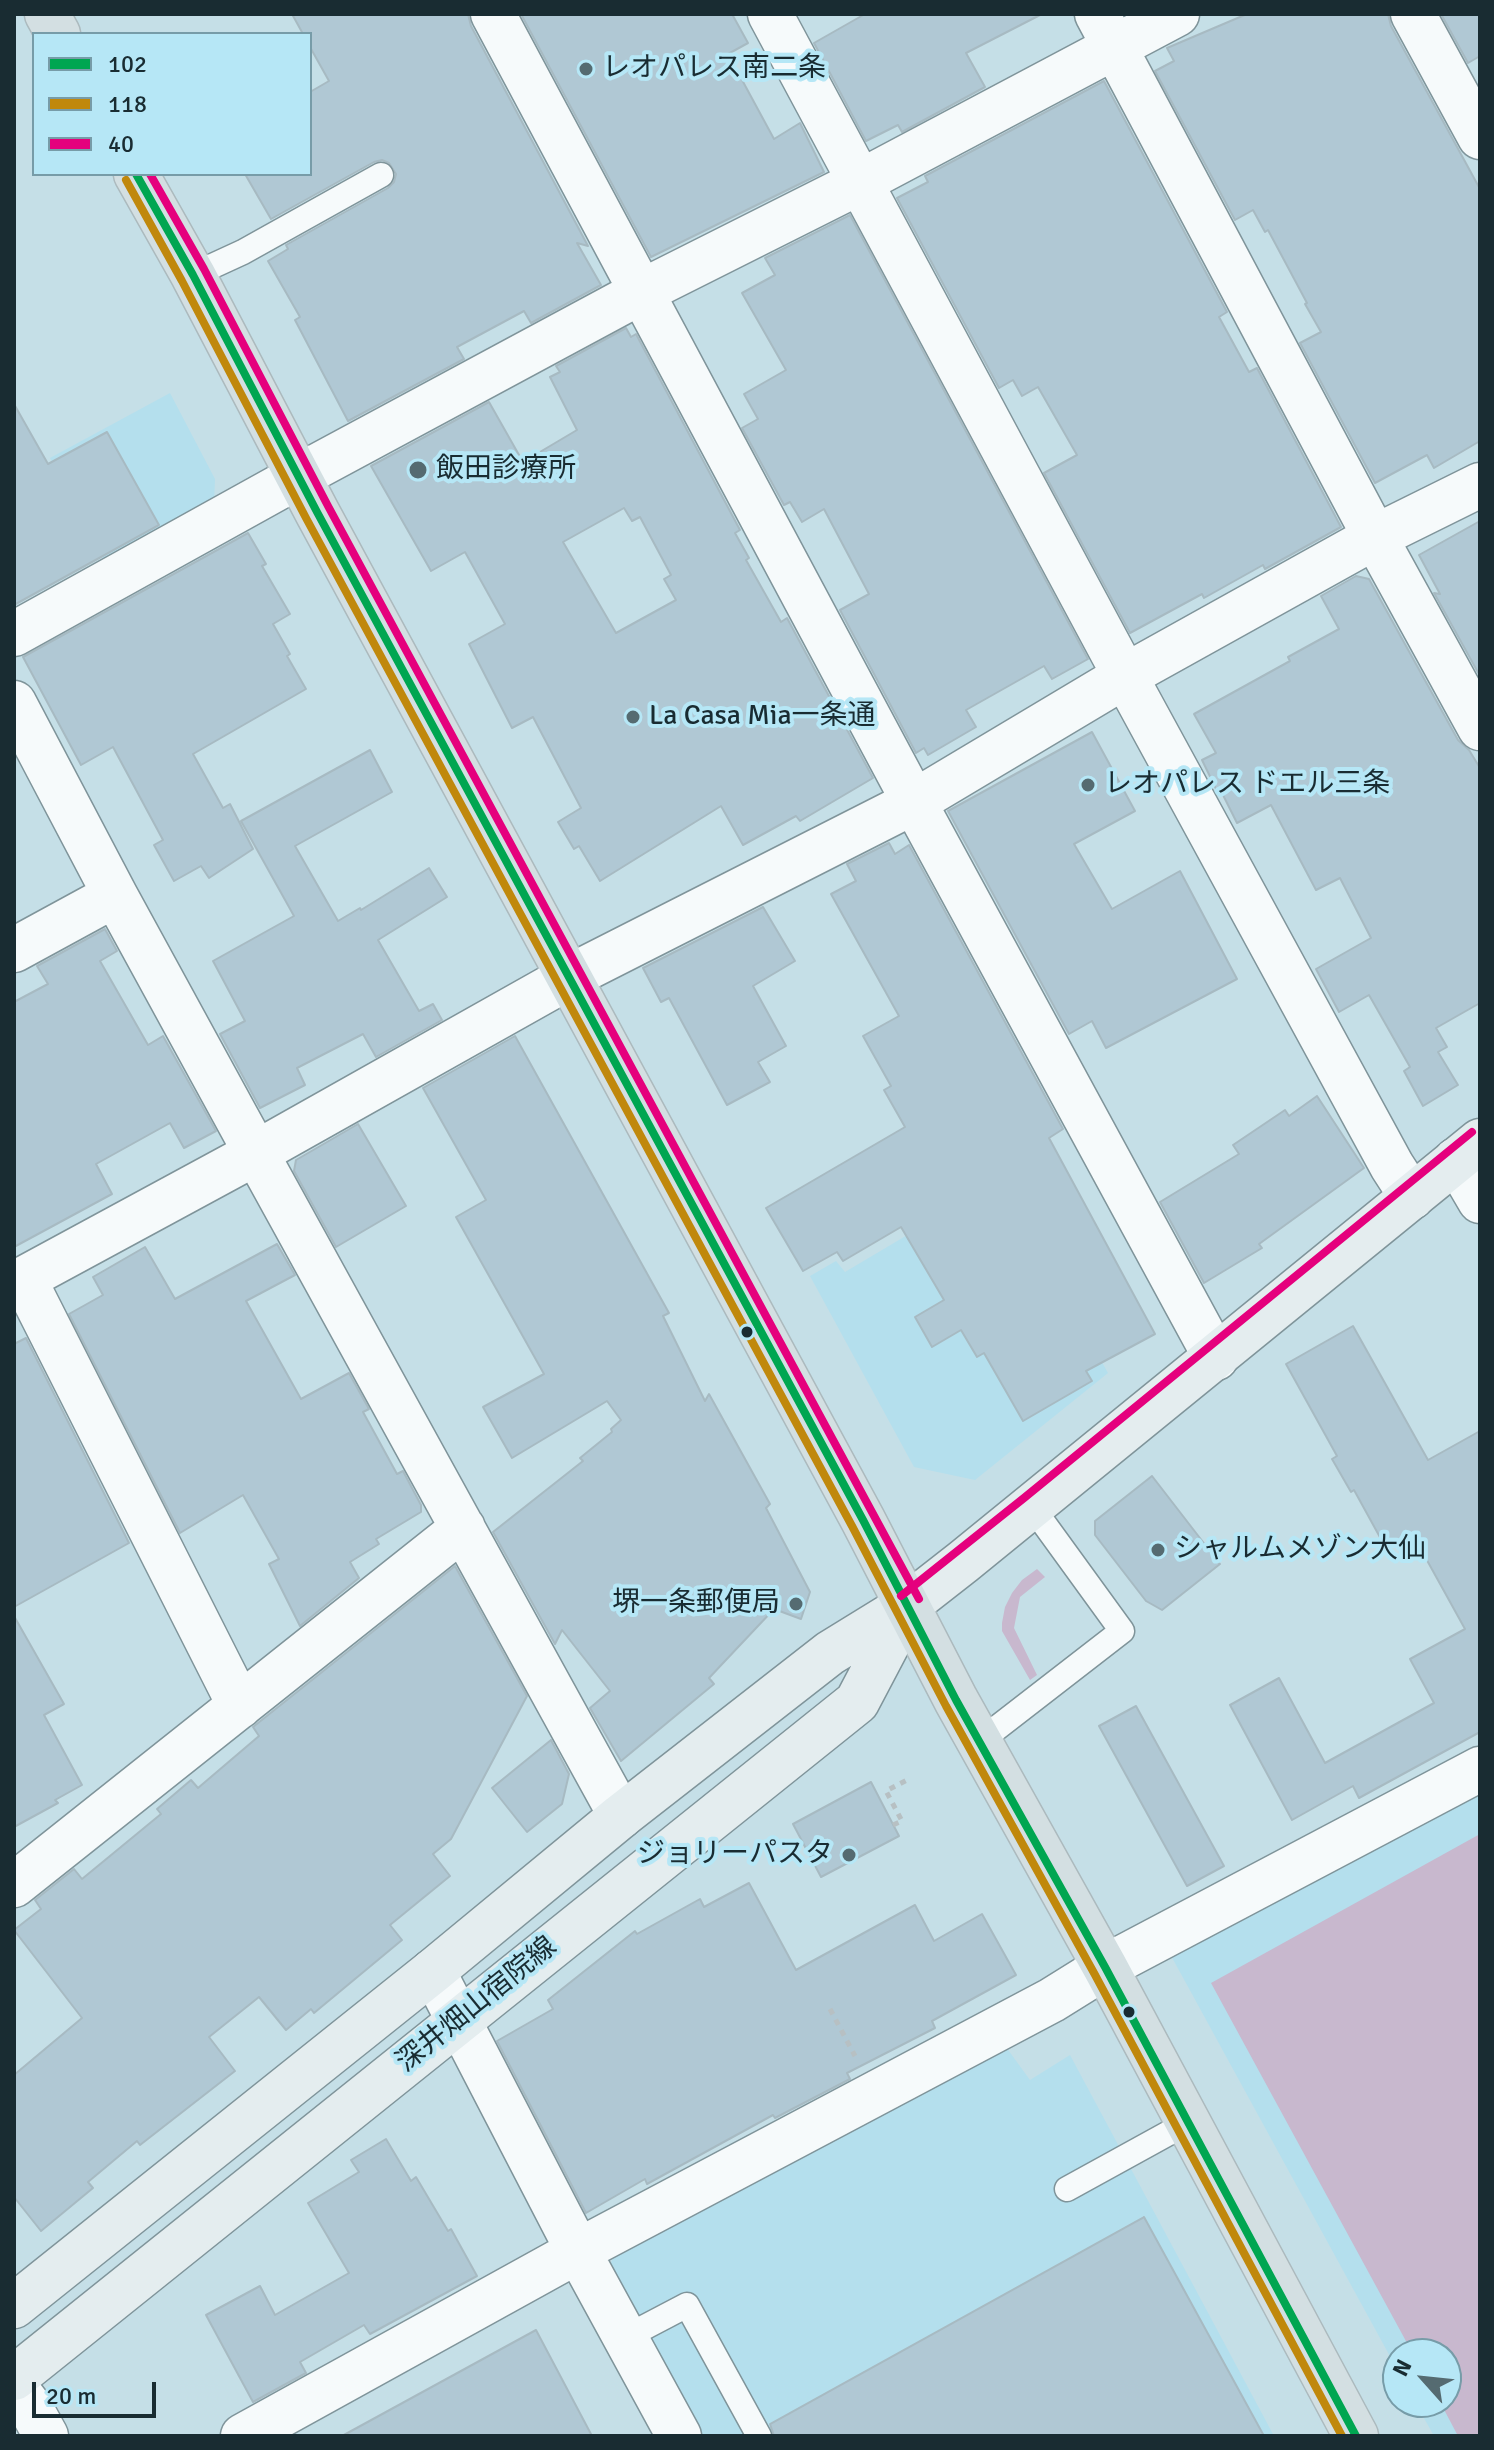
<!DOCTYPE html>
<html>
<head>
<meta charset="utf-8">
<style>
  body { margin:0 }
  #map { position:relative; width:1494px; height:2450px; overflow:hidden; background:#c5dfe7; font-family:Signika,sans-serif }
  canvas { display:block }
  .frame { position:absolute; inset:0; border:16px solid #192c32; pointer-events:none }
  .legend { position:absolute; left:32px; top:32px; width:280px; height:144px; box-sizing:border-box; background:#b6e7f6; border:2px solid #779ca8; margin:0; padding:10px 14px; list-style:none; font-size:24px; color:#192c32 }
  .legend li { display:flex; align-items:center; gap:16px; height:40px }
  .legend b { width:40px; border:2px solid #779ca8 }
  .north { position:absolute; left:1382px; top:2338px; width:80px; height:80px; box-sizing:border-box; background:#b6e7f6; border:2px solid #779ca8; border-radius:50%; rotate:297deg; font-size:22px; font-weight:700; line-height:32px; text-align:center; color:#192c32 }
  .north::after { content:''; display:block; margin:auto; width:28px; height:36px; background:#556b71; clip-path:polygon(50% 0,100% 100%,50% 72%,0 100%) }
  .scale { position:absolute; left:32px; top:2382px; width:124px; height:36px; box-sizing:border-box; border:4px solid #192c32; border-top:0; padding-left:10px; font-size:24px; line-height:28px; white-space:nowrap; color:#192c32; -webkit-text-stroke:6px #b6e7f6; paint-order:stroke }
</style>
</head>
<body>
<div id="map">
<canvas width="1494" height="2450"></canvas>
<div class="frame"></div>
<ul class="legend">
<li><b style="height:10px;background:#00a651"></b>102</li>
<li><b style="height:10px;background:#c0880c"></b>118</li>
<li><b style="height:10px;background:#e5007d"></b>40</li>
</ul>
<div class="north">N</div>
<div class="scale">20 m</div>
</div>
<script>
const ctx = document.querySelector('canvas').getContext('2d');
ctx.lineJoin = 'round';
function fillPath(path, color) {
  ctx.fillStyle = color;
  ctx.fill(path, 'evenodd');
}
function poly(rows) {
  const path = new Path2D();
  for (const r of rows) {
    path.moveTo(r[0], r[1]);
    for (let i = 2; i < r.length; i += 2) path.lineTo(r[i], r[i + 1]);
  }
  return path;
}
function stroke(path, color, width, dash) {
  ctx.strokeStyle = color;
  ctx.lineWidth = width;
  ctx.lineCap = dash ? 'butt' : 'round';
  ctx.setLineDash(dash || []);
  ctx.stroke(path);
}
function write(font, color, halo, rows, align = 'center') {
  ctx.font = font + ' Signika,"Noto Sans JP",sans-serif';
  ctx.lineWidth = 8;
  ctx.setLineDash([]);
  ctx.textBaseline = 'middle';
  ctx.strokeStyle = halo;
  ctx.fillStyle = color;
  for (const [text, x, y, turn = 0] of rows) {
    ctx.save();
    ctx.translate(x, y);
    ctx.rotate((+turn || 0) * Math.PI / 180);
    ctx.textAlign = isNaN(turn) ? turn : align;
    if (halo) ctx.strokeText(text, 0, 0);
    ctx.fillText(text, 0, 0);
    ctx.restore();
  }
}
const built = poly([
  [170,393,215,479,214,503,104,561,50,458],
  [1000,1180,1108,1373,975,1480,914,1467,810,1276,836,1261,845,1272],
  [1480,1787,1480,2436,1434,2436,1415,2402,1446,2402,1446,2354,1398,2354,1398,2371,1169,1952],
  [1006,2047,1030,2080,1070,2055,1274,2436,698,2436,607,2272,615,2253]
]);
const green = poly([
  [1037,1569,1045,1577,1020,1597,1014,1628,1037,1675,1030,1680,1002,1631,1002,1623,1005,1607,1012,1593,1022,1580],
  [1480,1834,1480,2436,1458,2436,1440,2402,1446,2402,1446,2354,1413,2354,1211,1983]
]);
const building = poly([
  [292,14,468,14,471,26,588,246,577,243,601,285,531,323,524,311,457,347,464,359,348,421,295,320,300,317,268,261,288,249,286,245,388,188,394,182,396,174,389,163,382,160,374,162,271,219,245,174,310,174,310,92,329,81,310,47,310,34,303,34,292,14],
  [521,14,732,14,748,43,728,54,774,139,800,123,824,172,651,257,521,14],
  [865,14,1042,14,966,53,985,87,902,132,898,125,866,141,814,43,865,14],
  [1247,14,1388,14,1391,26,1480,189,1480,441,1434,468,1427,455,1375,483,1300,343,1321,332,1305,304,1307,303,1268,230,1265,232,1253,210,1235,220,1155,71,1174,61,1167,48,1247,14],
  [1441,14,1480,14,1480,56,1468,63,1441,14],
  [1104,81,1227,312,1219,317,1249,372,1257,368,1341,527,1265,569,1263,565,1204,598,1202,594,1130,633,1044,473,1077,455,1038,387,1022,396,1013,380,999,388,897,198,928,182,925,176,1104,81],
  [850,215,1088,659,1052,679,1044,666,966,710,976,727,928,755,924,748,916,753,840,610,869,594,824,509,802,522,790,502,784,505,742,428,758,419,744,394,786,370,742,293,775,275,765,258,850,215],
  [626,328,631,337,636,334,740,530,735,533,749,558,746,560,781,622,787,618,873,778,800,821,796,816,743,845,721,806,600,881,579,846,574,849,558,822,581,808,533,717,512,728,469,644,505,624,465,552,431,571,371,466,489,402,523,462,577,430,550,377,560,372,556,366,626,328],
  [624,508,632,521,640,517,671,575,664,579,676,600,616,633,563,542,624,508],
  [14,404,48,464,107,432,159,525,14,605,14,404],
  [1480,521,1480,676,1434,593,1440,594,1419,555,1480,521],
  [248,533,266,564,262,566,290,614,273,624,290,654,287,656,306,689,193,754,223,808,230,804,253,849,209,878,201,866,174,881,154,845,163,840,113,747,81,765,23,657,248,533],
  [1356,576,1369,579,1458,740,1469,750,1480,768,1480,1003,1436,1028,1447,1047,1438,1052,1458,1085,1423,1106,1404,1071,1410,1067,1369,995,1339,1012,1316,969,1371,938,1340,878,1316,890,1271,805,1237,823,1222,793,1219,795,1202,760,1216,753,1194,714,1290,661,1288,657,1339,629,1321,596,1356,576],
  [1092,732,1135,811,1074,844,1112,909,1180,871,1237,979,1106,1048,1092,1021,1069,1034,948,811,1092,732],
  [370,750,392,792,295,846,338,921,360,908,361,910,429,868,447,897,378,940,419,1011,433,1004,442,1020,376,1057,363,1034,297,1068,305,1085,260,1108,220,1034,245,1021,213,961,294,916,241,821,370,750],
  [889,843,895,854,909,845,1063,1129,1049,1138,1155,1334,1086,1371,1092,1381,1023,1421,984,1353,977,1357,961,1330,932,1347,915,1317,944,1300,901,1227,843,1261,837,1252,803,1271,766,1208,905,1127,884,1090,891,1086,863,1036,899,1016,831,894,856,881,847,864,889,843],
  [763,907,795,961,753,986,786,1046,758,1062,770,1082,727,1105,669,998,661,1002,643,968,763,907],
  [105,929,117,951,100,961,148,1045,163,1036,216,1131,184,1148,170,1123,96,1164,112,1194,14,1247,14,1002,48,984,37,966,105,929],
  [515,1036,669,1313,663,1316,705,1401,709,1394,770,1504,766,1508,810,1592,801,1619,774,1609,709,1678,714,1684,621,1761,590,1708,610,1691,562,1630,555,1644,493,1532,583,1461,580,1458,612,1432,611,1429,621,1420,607,1401,512,1458,483,1407,544,1374,456,1217,486,1200,423,1088,515,1036],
  [1317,1096,1364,1168,1259,1244,1262,1248,1204,1283,1160,1202,1239,1154,1233,1145,1285,1110,1289,1116,1317,1096],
  [358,1124,406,1206,336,1247,294,1171,296,1160,358,1124],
  [277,1244,295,1275,246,1301,301,1399,349,1373,369,1409,363,1412,397,1474,403,1471,421,1505,421,1512,376,1539,379,1544,350,1562,359,1578,300,1626,269,1564,279,1559,243,1495,180,1533,69,1314,103,1295,93,1277,145,1247,175,1299,277,1244],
  [1353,1326,1428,1460,1480,1431,1480,1732,1359,1798,1353,1786,1292,1820,1230,1705,1279,1678,1325,1763,1434,1703,1410,1659,1465,1629,1413,1535,1387,1550,1354,1490,1351,1492,1332,1459,1337,1456,1286,1364,1353,1326],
  [26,1338,129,1543,14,1607,14,1344,26,1338],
  [1152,1476,1220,1564,1162,1610,1146,1601,1095,1535,1095,1521,1152,1476],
  [455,1566,527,1696,451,1839,433,1854,450,1876,390,1925,402,1940,314,2013,311,2009,286,2030,259,1997,209,2037,235,2071,140,2145,137,2141,88,2182,93,2188,41,2231,14,2197,14,2075,82,2018,14,1930,41,1909,35,1900,74,1869,82,1879,161,1814,157,1809,191,1780,198,1788,259,1736,253,1727,455,1566],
  [14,1616,64,1704,44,1715,82,1785,55,1800,58,1803,14,1827,14,1616],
  [1136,1706,1224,1866,1187,1886,1099,1726,1136,1706],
  [551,1740,569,1774,562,1804,527,1832,492,1788,551,1740],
  [871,1782,899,1836,821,1877,793,1824,871,1782],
  [749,1883,796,1970,915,1905,934,1941,982,1914,1016,1975,932,2021,935,2028,847,2073,850,2079,775,2118,773,2115,647,2184,645,2179,586,2213,497,2041,553,2009,548,2000,635,1931,637,1934,700,1899,704,1907,749,1883],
  [386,2139,411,2181,416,2177,448,2231,451,2229,477,2276,370,2334,364,2325,300,2362,306,2373,253,2402,206,2315,260,2286,275,2315,349,2273,308,2203,359,2172,351,2160,386,2139],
  [1144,2217,1264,2436,774,2436,770,2424,1144,2217],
  [536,2330,592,2436,342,2436,536,2330]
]);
const path = poly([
  [893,1825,902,1821,886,1791,907,1780],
  [830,2009,855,2056]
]);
const lane = poly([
  [193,275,243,252,381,175],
  [980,1741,1122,1631,1032,1507],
  [1067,2189,1187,2123],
  [626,2337,687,2305,759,2436]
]);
const street = poly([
  [493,14,914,802,1216,1358],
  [770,14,1125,676,1392,1166,1412,1197],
  [1097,14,1375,537,1480,728],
  [1413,14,1480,137],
  [14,634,299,476,641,292,860,182,1177,14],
  [14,703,115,895,256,1153,621,1816],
  [14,950,115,895],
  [1456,1160,1480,1201],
  [24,1279,240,1706],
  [14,1284,256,1153,569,977,914,802,1125,676,1375,537,1480,485],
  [14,1885,463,1528],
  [433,1971,578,2251,679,2436],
  [14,2386,30,2407,46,2436],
  [243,2436,578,2251,1052,2000,1105,1967,1480,1769]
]);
const secondary = poly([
  [14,2306,433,1971,621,1816,830,1653,908,1605,963,1562,1480,1141],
  [14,2378,857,1702,907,1607]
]);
const primary = poly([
  [47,14,58,34],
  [136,174,193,275,317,512,863,1520,956,1700,1105,1967,1356,2436]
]);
const bus1 = poly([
  [136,174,193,275,317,512,863,1520,956,1700,1105,1967,1356,2436]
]);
const bus2 = poly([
  [126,180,182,281,306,518,852,1526,946,1706,1094,1973,1342,2436]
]);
const bus3 = poly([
  [150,174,204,269,328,506,919,1599],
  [901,1596,1024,1498,1472,1132]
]);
const markers = [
  [586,69,8,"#556b71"],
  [418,470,10,"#556b71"],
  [633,717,8,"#556b71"],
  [1088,785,8,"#556b71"],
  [747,1332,7,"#192c32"],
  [1158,1550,8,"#556b71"],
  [796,1604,8,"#556b71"],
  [849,1855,8,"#556b71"],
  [1129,2012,7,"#192c32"]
];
const poiNames = [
  ["レオパレス南二条",602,69],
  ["飯田診療所",436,470],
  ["La Casa Mia一条通",649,717],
  ["レオパレス ドエル三条",1104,785],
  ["シャルムメゾン大仙",1174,1550],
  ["堺一条郵便局",780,1604,"right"],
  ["ジョリーパスタ",833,1855,"right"]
];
const streetNames = [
  ["深井畑山宿院線",477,2005,-39]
];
fillPath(built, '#b4dfed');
fillPath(green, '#c8b8ce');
fillPath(building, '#b0c8d4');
stroke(building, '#a7bac2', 2);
stroke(lane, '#7f949a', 27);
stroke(street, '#7f949a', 47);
stroke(secondary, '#7f949a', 47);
stroke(primary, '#acbabe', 47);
stroke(path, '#b7c0c3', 5, [6, 6]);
stroke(lane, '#f6fafb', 24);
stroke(street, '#f6fafb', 44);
stroke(secondary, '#e4edef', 44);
stroke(primary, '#d3dfe2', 44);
stroke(bus1, '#00a651', 8);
stroke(bus2, '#c0880c', 8);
stroke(bus3, '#e5007d', 8);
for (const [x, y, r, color] of markers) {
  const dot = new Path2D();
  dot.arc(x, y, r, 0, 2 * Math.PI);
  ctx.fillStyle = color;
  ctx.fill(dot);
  stroke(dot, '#b6e7f6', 3);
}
write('28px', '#192c32', '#b6e7f6', poiNames, 'left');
write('28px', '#192c32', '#b6e7f6', streetNames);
</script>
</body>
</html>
